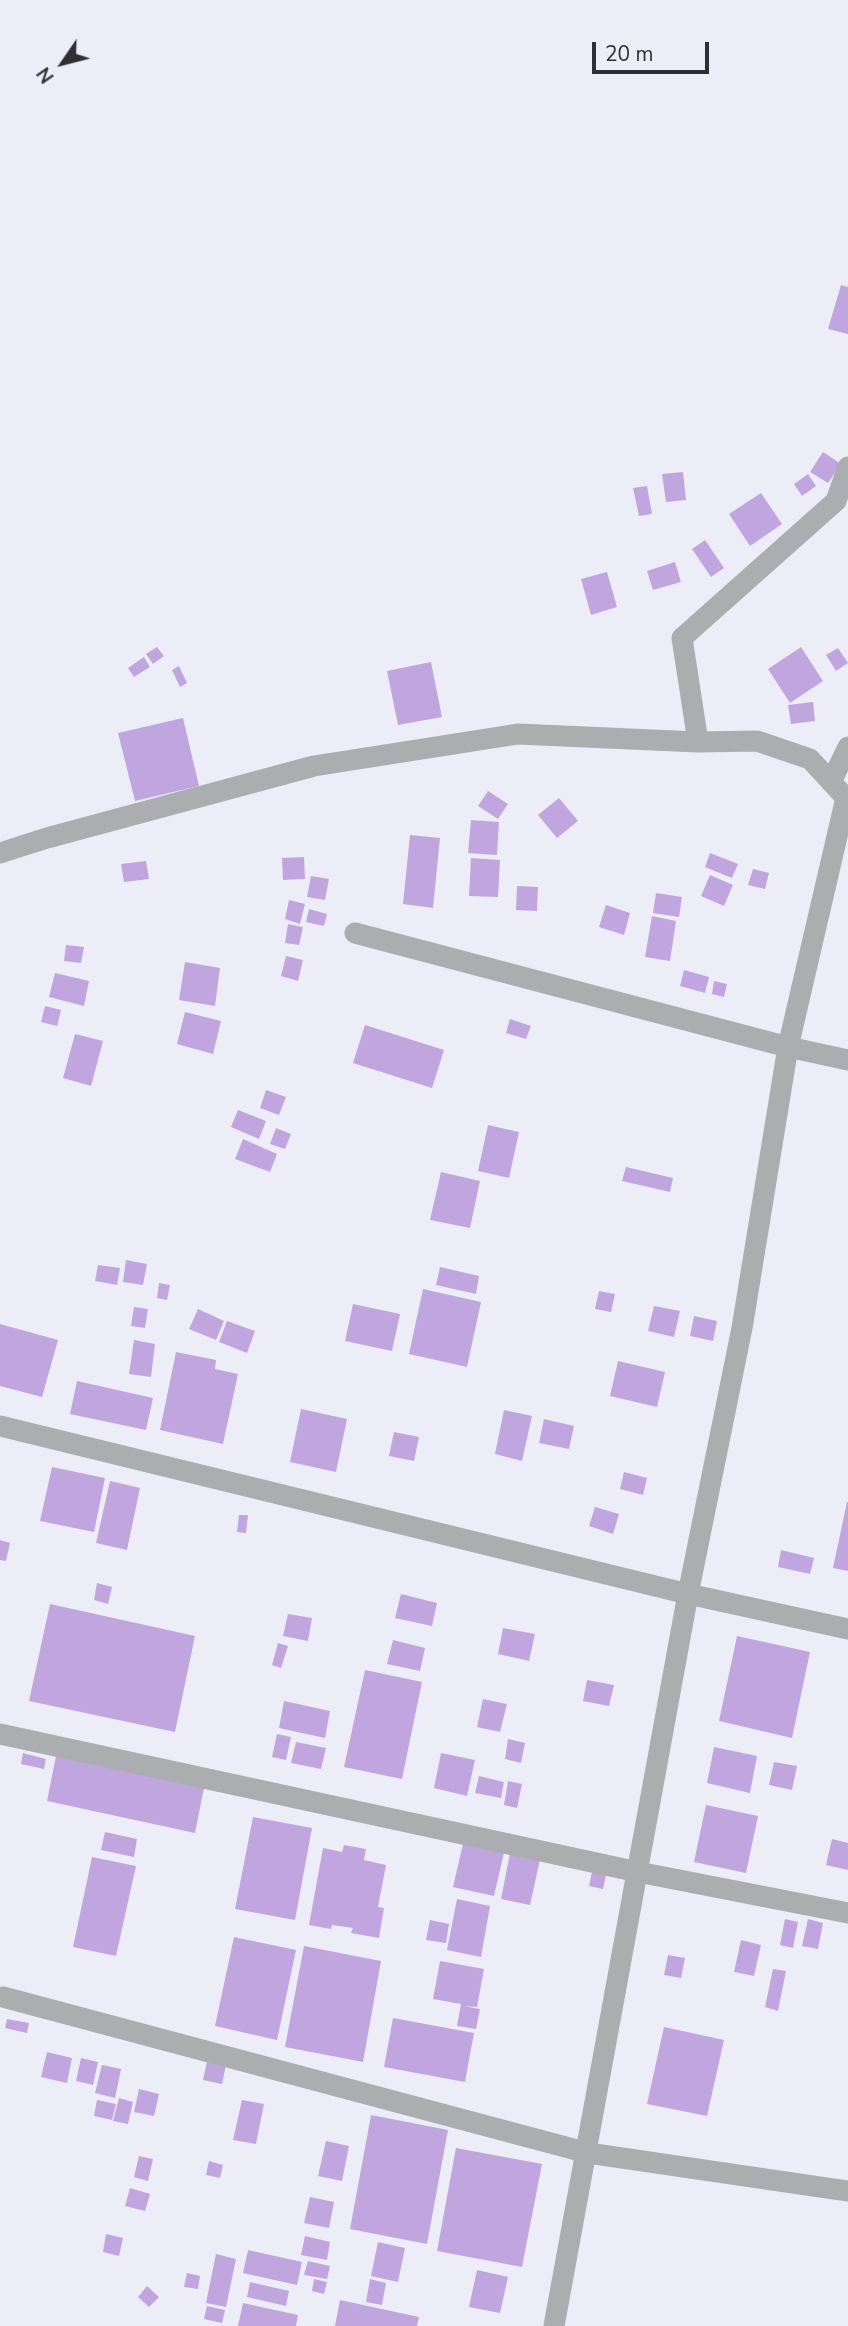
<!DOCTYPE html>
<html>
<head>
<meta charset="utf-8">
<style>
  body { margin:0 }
  #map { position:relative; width:848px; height:2326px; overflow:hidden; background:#ededf8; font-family:"Nunito Sans",sans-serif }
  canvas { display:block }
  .north { position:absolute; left:28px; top:28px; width:70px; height:70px; -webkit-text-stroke:5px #ededf8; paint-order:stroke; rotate:235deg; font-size:19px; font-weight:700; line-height:28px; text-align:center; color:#303034 }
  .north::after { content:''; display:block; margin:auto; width:24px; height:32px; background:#303034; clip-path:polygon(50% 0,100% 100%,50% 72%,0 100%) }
  .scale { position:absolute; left:592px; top:42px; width:117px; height:32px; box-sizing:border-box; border:4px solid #303034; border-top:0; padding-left:9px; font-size:21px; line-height:24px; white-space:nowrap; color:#303034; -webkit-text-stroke:5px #ededf8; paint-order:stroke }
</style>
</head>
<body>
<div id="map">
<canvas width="848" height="2326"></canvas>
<div class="north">N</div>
<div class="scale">20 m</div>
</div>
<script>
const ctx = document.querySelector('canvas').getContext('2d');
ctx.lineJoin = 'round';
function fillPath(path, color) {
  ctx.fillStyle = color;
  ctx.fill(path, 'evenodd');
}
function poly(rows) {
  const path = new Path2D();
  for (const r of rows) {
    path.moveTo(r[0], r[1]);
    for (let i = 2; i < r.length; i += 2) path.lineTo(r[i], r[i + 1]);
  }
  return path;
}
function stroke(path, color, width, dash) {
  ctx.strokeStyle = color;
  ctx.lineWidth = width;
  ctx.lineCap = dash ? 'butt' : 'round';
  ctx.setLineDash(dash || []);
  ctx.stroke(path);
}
const building = poly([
  [841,285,848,287,848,334,828,329],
  [823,452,841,464,828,483,810,472],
  [683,472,686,500,666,502,662,474],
  [808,474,816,486,802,496,794,484],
  [647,486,652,514,639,516,633,488],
  [761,493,782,524,750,546,729,514],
  [705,540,724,568,711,577,692,549],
  [675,562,681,582,653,590,647,571],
  [607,572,617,607,591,615,581,579],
  [157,647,164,656,153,664,146,654],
  [801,647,823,681,790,703,768,669],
  [838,648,848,663,836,671,826,655],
  [144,657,150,667,134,677,128,668],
  [431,662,442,717,398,725,387,671],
  [179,666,187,683,180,687,172,670],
  [813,702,815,721,791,724,788,705],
  [183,718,199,786,135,801,118,733],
  [488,791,508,804,498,819,478,806],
  [559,798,578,821,557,838,538,815],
  [471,820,499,822,497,855,468,853],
  [410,835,440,838,433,908,403,904],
  [710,853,738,864,732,878,705,867],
  [304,857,305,879,283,880,282,858],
  [471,858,500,860,498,897,469,896],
  [146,861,149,879,124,882,121,864],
  [753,869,769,873,765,889,748,885],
  [710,875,733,885,724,906,701,896],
  [311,876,329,879,325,900,307,897],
  [517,886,538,887,537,911,516,910],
  [656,893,682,897,679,917,653,913],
  [289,900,305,904,300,924,285,919],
  [606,905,630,913,624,935,599,927],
  [309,909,327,914,324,926,306,922],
  [652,916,676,921,670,961,645,957],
  [288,924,303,927,299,945,285,943],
  [66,945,84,947,81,963,64,961],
  [286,956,303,960,298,981,281,976],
  [185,962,220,968,215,1006,179,1000],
  [684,970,709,977,705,993,680,986],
  [55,973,89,981,84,1006,49,997],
  [714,981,727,984,724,997,712,994],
  [45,1006,61,1010,57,1026,41,1022],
  [185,1012,221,1021,213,1054,177,1044],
  [510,1019,531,1026,526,1039,506,1033],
  [365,1025,444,1050,432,1088,353,1063],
  [75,1034,103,1041,91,1086,63,1078],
  [266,1090,286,1097,279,1115,260,1108],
  [238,1110,266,1121,259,1139,231,1127],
  [488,1125,519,1132,509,1178,478,1171],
  [276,1128,291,1134,285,1149,270,1144],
  [243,1139,277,1154,270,1172,235,1159],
  [626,1167,673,1178,670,1192,622,1181],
  [441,1172,480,1181,470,1228,430,1220],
  [126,1260,147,1264,143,1285,123,1282],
  [98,1265,120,1268,117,1285,95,1281],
  [440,1267,479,1276,476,1294,436,1285],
  [159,1283,170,1285,167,1300,157,1298],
  [423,1289,481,1302,467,1367,409,1354],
  [599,1291,615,1294,611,1312,595,1309],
  [353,1304,400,1314,392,1351,345,1341],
  [654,1306,680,1311,674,1337,648,1331],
  [134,1307,148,1309,145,1328,131,1326],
  [198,1309,224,1321,216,1340,189,1329],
  [694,1316,717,1321,713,1341,690,1336],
  [227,1321,255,1331,247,1353,219,1342],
  [0,1324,58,1340,42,1397,0,1386],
  [134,1340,155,1344,151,1377,129,1374],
  [176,1352,216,1360,215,1369,238,1374,223,1444,160,1430],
  [618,1361,665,1372,657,1407,610,1396],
  [77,1381,153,1398,146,1430,70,1414],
  [301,1409,347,1419,336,1472,290,1462],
  [504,1410,532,1416,522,1461,495,1454],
  [544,1419,574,1426,569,1449,539,1443],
  [394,1432,419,1437,414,1461,389,1456],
  [52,1467,105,1478,94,1532,40,1521],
  [624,1472,647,1478,643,1495,620,1489],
  [110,1481,140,1488,127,1550,96,1543],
  [847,1502,848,1502,848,1571,833,1568],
  [595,1507,619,1514,613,1534,589,1526],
  [239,1515,248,1515,246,1533,237,1532],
  [0,1540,10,1543,6,1561,0,1560],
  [781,1550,814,1558,810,1574,778,1567],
  [97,1583,112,1587,108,1604,94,1600],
  [401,1594,437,1603,432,1626,395,1618],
  [50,1604,195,1636,175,1732,29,1701],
  [288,1614,312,1618,308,1641,283,1636],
  [503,1628,535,1634,529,1661,498,1654],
  [737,1636,810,1652,792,1738,719,1721],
  [393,1640,425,1648,420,1671,387,1664],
  [278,1643,288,1646,281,1668,272,1665],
  [365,1670,422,1682,402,1779,344,1767],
  [587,1680,614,1685,609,1706,583,1701],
  [483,1699,507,1704,500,1732,477,1727],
  [284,1701,330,1711,325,1738,279,1728],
  [277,1734,291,1737,286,1760,272,1757],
  [508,1739,525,1743,521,1763,505,1759],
  [296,1742,326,1748,321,1769,291,1763],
  [714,1747,757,1756,750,1793,707,1783],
  [23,1753,46,1759,44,1769,21,1764],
  [441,1753,475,1760,467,1796,434,1788],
  [56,1756,204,1788,195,1833,47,1801],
  [774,1762,797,1766,792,1790,769,1785],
  [479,1776,504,1782,501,1798,475,1793],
  [508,1781,522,1784,517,1808,504,1805],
  [706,1805,758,1816,746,1873,694,1862],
  [253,1817,312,1828,295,1920,235,1909],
  [105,1832,137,1839,134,1857,101,1850],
  [465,1835,506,1844,494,1896,453,1887],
  [832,1839,848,1843,848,1870,826,1865],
  [344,1845,366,1849,364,1860,386,1865,378,1907,384,1908,379,1938,351,1933,353,1928,332,1925,331,1929,309,1925,323,1848,342,1852],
  [511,1848,541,1855,530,1905,501,1899],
  [92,1857,136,1866,116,1956,73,1947],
  [593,1867,607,1870,603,1889,589,1886],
  [457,1899,490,1906,481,1957,447,1950],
  [785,1919,798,1922,793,1948,780,1945],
  [808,1919,823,1923,818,1949,802,1946],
  [430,1920,449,1924,446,1943,426,1940],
  [234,1937,296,1950,277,2040,215,2026],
  [741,1940,761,1945,754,1976,734,1972],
  [304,1946,381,1961,363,2062,285,2047],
  [668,1955,685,1958,681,1978,664,1975],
  [440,1961,484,1969,477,2007,463,2006,480,2009,476,2029,457,2026,461,2004,433,1999],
  [773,1969,786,1971,778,2011,765,2007],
  [393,2018,474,2033,465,2082,384,2067],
  [7,2019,29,2023,27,2033,5,2028],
  [664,2027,724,2040,707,2116,647,2104],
  [47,2052,72,2058,67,2083,41,2077],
  [81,2058,98,2062,93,2085,76,2081],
  [207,2061,226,2065,222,2084,203,2080],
  [102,2065,121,2069,115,2098,95,2093],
  [139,2089,159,2094,154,2116,134,2112],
  [119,2098,133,2102,128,2124,113,2121],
  [97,2100,116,2104,112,2120,94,2116],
  [242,2100,264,2104,256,2144,233,2140],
  [371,2115,448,2130,427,2244,350,2229],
  [326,2141,349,2146,342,2181,318,2176],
  [456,2148,542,2164,522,2267,437,2251],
  [139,2156,153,2159,148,2181,134,2177],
  [209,2161,223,2165,220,2178,206,2175],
  [130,2188,150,2194,145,2211,125,2206],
  [310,2197,334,2202,329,2228,304,2223],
  [106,2234,123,2238,119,2256,103,2252],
  [305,2236,330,2242,327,2260,301,2255],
  [378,2242,405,2248,398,2282,371,2276],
  [248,2250,302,2262,297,2285,243,2273],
  [216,2254,236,2259,226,2307,206,2303],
  [308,2261,330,2266,327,2279,304,2275],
  [477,2270,508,2277,500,2313,469,2307],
  [187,2273,200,2276,198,2289,184,2287],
  [314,2279,327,2282,324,2294,312,2291],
  [370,2279,386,2283,382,2305,366,2302],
  [250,2282,289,2291,286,2306,247,2297],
  [147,2286,159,2297,149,2307,138,2297],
  [340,2300,419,2317,417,2326,335,2326],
  [243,2303,298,2315,296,2326,238,2326],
  [207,2306,225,2310,222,2323,204,2319]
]);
const minor = poly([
  [698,742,682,638,836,501,848,467],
  [831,782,848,747],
  [0,853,47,838,314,766,518,734,698,742,757,741,810,759,846,798],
  [355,933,788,1047,848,1060],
  [0,1426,688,1594,848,1629],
  [0,1734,638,1872,848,1913],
  [3,1997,588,2153,848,2191]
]);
const tertiary = poly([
  [554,2326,688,1594,742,1328,788,1047,846,798]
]);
fillPath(building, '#c1a5df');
stroke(minor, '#abadb1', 21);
stroke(tertiary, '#abadb1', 21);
</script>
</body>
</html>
